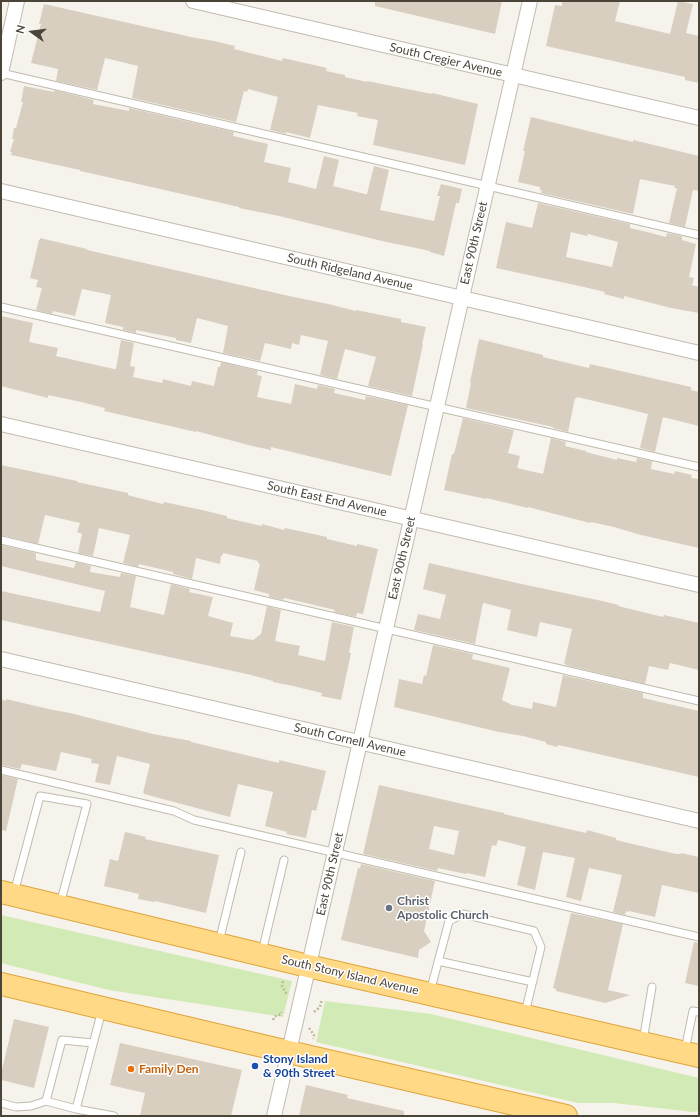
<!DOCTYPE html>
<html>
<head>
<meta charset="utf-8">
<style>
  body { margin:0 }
  #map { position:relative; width:700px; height:1117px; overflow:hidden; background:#f6f3ec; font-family:Lato,sans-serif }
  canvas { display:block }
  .frame { position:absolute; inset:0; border:2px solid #4b4439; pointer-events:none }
  .north { position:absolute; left:12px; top:12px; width:40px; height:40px; -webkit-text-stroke:3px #fff; paint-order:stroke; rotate:284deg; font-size:11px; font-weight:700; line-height:16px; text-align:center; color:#4b4439 }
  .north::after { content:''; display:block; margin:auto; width:14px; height:18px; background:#4b4439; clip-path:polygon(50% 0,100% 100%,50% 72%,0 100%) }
</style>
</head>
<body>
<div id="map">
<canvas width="700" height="1117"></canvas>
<div class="frame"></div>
<div class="north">N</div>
</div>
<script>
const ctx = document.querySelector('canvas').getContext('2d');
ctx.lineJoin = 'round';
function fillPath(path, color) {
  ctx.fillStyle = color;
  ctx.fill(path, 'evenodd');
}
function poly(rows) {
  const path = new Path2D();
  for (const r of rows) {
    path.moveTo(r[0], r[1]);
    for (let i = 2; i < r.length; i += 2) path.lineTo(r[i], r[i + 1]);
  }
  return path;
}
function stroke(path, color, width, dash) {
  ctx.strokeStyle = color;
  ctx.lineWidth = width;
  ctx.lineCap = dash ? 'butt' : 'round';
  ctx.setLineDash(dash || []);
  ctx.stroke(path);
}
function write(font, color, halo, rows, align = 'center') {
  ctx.font = font + ' Lato,sans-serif';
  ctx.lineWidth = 3;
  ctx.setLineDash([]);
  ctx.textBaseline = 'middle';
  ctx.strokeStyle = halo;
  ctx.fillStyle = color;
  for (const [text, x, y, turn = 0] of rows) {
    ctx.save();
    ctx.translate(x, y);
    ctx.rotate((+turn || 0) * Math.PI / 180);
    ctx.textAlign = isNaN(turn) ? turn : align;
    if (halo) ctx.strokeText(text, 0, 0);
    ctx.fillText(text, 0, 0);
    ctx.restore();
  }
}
const green = poly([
  [1,915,292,981,283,1017,109,990,1,963],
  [325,1001,431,1014,699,1078,699,1111,693,1112,614,1103,578,1103,316,1042]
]);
const building = poly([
  [375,1,502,1,495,34,375,6],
  [562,1,620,1,615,21,670,34,678,1,693,4,686,33,699,36,699,83,685,80,685,77,546,46,555,5,562,6],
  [44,4,191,37,214,41,235,46,234,49,282,61,283,58,327,68,326,71,345,75,345,77,367,82,367,81,432,94,432,93,478,104,465,165,373,145,378,120,357,116,358,113,318,105,310,138,286,132,286,134,270,130,278,97,248,89,247,92,244,91,236,122,132,98,138,66,105,58,97,90,56,81,58,69,31,63,41,24,39,24],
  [24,86,54,92,54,90,94,100,93,104,129,111,129,108,234,132,233,136,268,144,264,162,291,168,288,182,316,189,324,156,339,160,333,186,365,194,367,194,374,166,389,170,380,210,434,221,440,196,437,196,441,184,462,189,459,203,456,203,444,256,430,252,430,251,382,241,279,216,239,208,239,207,125,181,80,171,80,170,11,155,12,152,10,152,14,139,12,139,14,128,16,128,23,102,21,102],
  [531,117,633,142,633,140,699,156,699,191,693,190,685,227,669,223,677,188,674,188,675,186,640,179,633,214,541,193,542,190,540,190,540,187,518,182,525,151,523,151],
  [538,203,630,224,630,228,647,232,666,237,667,233,682,236,682,240,696,244,689,277,694,278,692,285,699,287,699,313,671,308,624,296,624,299,604,294,605,292,584,287,496,268,506,222,532,228],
  [571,232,587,236,588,234,618,242,612,267,566,257],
  [40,238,87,249,87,250,289,296,328,304,356,311,356,310,401,319,401,322,426,327,422,344,423,344,412,396,368,386,376,357,345,349,337,379,320,375,328,341,301,335,299,345,292,343,291,349,265,343,260,361,223,353,228,326,197,318,191,343,176,340,176,338,136,330,136,333,123,330,123,327,105,323,111,295,82,289,75,316,53,311,52,314,36,310,42,288,36,287,38,280,30,278,39,240,40,240],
  [1,316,33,323,29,342,58,348,56,356,114,369,116,369,121,340,134,343,130,366,135,367,133,377,162,383,163,379,191,386,192,381,214,386,218,367,220,367,221,362,258,371,257,375,262,376,257,397,291,404,295,384,317,389,318,385,335,389,334,393,365,400,366,396,408,405,391,476,271,447,271,450,252,446,196,431,196,432,104,411,105,408,81,402,48,395,48,398,1,386],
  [479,339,543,355,543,357,589,368,590,364,691,387,691,390,699,392,699,426,663,417,655,452,640,448,648,414,624,408,577,397,576,399,575,398,568,432,553,428,553,427,466,408,471,383,470,382],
  [463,418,514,430,508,453,520,456,517,468,543,474,551,438,566,442,565,446,586,451,586,452,617,460,617,458,636,462,637,458,652,461,651,469,674,474,675,471,692,475,691,478,699,479,699,548,641,535,614,527,591,522,590,523,528,507,528,508,486,498,486,499,444,490,452,454,454,454],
  [1,465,63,478,77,481,77,482,128,493,128,495,131,496,163,504,164,502,202,510,227,516,227,518,231,519,262,526,262,524,284,530,285,528,327,537,327,539,357,546,357,544,378,549,363,614,357,613,356,617,334,612,335,610,310,604,284,598,283,600,269,597,269,594,254,590,260,564,258,563,258,561,223,553,222,556,221,556,220,564,196,558,192,579,173,574,173,572,139,564,138,567,123,563,130,535,99,528,93,556,78,553,82,534,77,532,80,523,45,515,38,544,1,535],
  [1,545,36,553,36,560,74,568,76,562,91,566,90,572,120,577,121,573,136,576,130,607,164,615,171,584,190,589,189,592,213,597,208,616,233,623,230,636,253,640,261,634,267,606,281,610,275,641,300,646,298,655,325,661,332,622,354,627,349,653,351,653,341,700,321,696,322,693,293,686,273,682,273,681,251,675,1,620,1,591,100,612,105,591,1,566],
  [429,563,517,583,602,601,619,605,618,606,663,617,664,615,699,623,699,670,670,663,668,670,649,666,645,684,565,665,566,664,564,664,572,629,540,622,537,637,507,630,511,610,484,603,483,603,475,644,414,630,418,614,440,619,446,595,423,589],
  [433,645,473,654,472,659,510,668,502,700,512,705,532,709,533,702,556,707,563,675,643,693,643,698,699,711,699,777,563,746,558,745,557,747,546,744,546,742,523,736,499,732,394,707,399,679,422,684,424,675,426,676],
  [1,699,6,701,6,699,53,710,70,713,153,734,191,741,191,742,258,758,279,763,279,760,326,771,316,811,312,810,306,838,286,834,287,832,265,826,273,792,238,784,230,817,144,794,144,793,143,793,150,764,117,756,110,785,95,782,99,764,91,763,92,759,61,752,56,771,22,764,20,769,1,765],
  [1,775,18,779,6,831,1,830],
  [379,785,494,811,504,813,504,814,551,825,586,833,587,830,616,838,616,840,624,842,676,854,681,854,681,853,699,857,699,893,662,885,655,917,629,911,629,912,626,911,625,915,613,912,622,875,589,868,581,901,566,897,575,858,543,852,535,890,517,885,526,847,498,840,496,846,492,845,485,877,467,873,466,874,438,868,437,871,363,854],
  [434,826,459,831,454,855,429,849],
  [125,832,146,837,145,839,219,855,206,913,155,901,155,902,138,899,139,894,104,886,110,859,118,861],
  [361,864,435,881,424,931,431,942,419,950,418,958,341,940,358,868,360,868],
  [571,913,623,924,608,990,630,995,605,1003,556,991,556,989,553,988],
  [694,942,699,943,699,986,685,983],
  [14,1019,49,1027,34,1088,1,1080,1,1074],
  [120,1043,242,1070,231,1116,140,1116,145,1093,110,1085],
  [306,1085,348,1095,347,1098,404,1111,404,1116,299,1116]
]);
const path = poly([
  [283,981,282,986,286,993,285,995],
  [314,1012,320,1007,322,999],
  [273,1020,274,1017,281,1014,281,1012],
  [309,1028,314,1035,313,1039]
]);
const service = poly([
  [1,73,699,235],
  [1,307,699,467],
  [1,540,699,701],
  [1,770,174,811,194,820,699,937],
  [14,893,40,796,87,804,60,904],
  [219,942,241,852],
  [262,952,284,860],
  [438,961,533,982],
  [430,992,449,921,463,914,534,931,541,947,525,1013],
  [643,1041,652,987],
  [93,1043,62,1040,46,1101,76,1109,114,1116],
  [685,1050,693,1011,699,1012],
  [1,1103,16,1107,31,1106,46,1101],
  [76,1109,102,1010]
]);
const minor = poly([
  [193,1,699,118],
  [1,73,17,1],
  [1,191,699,353],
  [1,424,699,585],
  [1,659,699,821],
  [274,1116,335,852,360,742,530,1]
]);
const trunk = poly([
  [1,892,308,966,699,1056],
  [1,984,267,1047,566,1116]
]);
const markers = [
  [389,908,4,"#6b7280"],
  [255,1066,4,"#1a4fb4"],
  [131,1069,4,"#e8710a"]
];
const streetNames = [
  ["South Cregier Avenue",446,60,13],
  ["East 90th Street",474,243,-77],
  ["South Ridgeland Avenue",350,272,13],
  ["South East End Avenue",327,499,13],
  ["East 90th Street",402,558,-77],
  ["South Cornell Avenue",350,740,13],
  ["East 90th Street",330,874,-77],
  ["South Stony Island Avenue",350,975,13]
];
const worshipNames = [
  ["Christ",397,901],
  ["Apostolic Church",397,915]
];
const transitNames = [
  ["Stony Island",263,1059],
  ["& 90th Street",263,1073]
];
const foodNames = [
  ["Family Den",139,1069]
];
fillPath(green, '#d2eab5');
fillPath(building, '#d8cfc1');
stroke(service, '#c2bbae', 9);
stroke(minor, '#c2bbae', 16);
stroke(trunk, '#e0a43c', 24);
stroke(path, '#c4b79f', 2.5, [2, 2]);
stroke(service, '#fff', 7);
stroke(minor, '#fff', 14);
stroke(trunk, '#ffd985', 22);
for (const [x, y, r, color] of markers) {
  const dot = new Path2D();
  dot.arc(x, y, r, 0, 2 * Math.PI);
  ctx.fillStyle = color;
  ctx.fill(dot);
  stroke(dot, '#fff', 1.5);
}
write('12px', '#4b4439', '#fff', streetNames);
write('bold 12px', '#5b616d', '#fff', worshipNames, 'left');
write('bold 12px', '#164399', '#fff', transitNames, 'left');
write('bold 12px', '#c56008', '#fff', foodNames, 'left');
</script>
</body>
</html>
